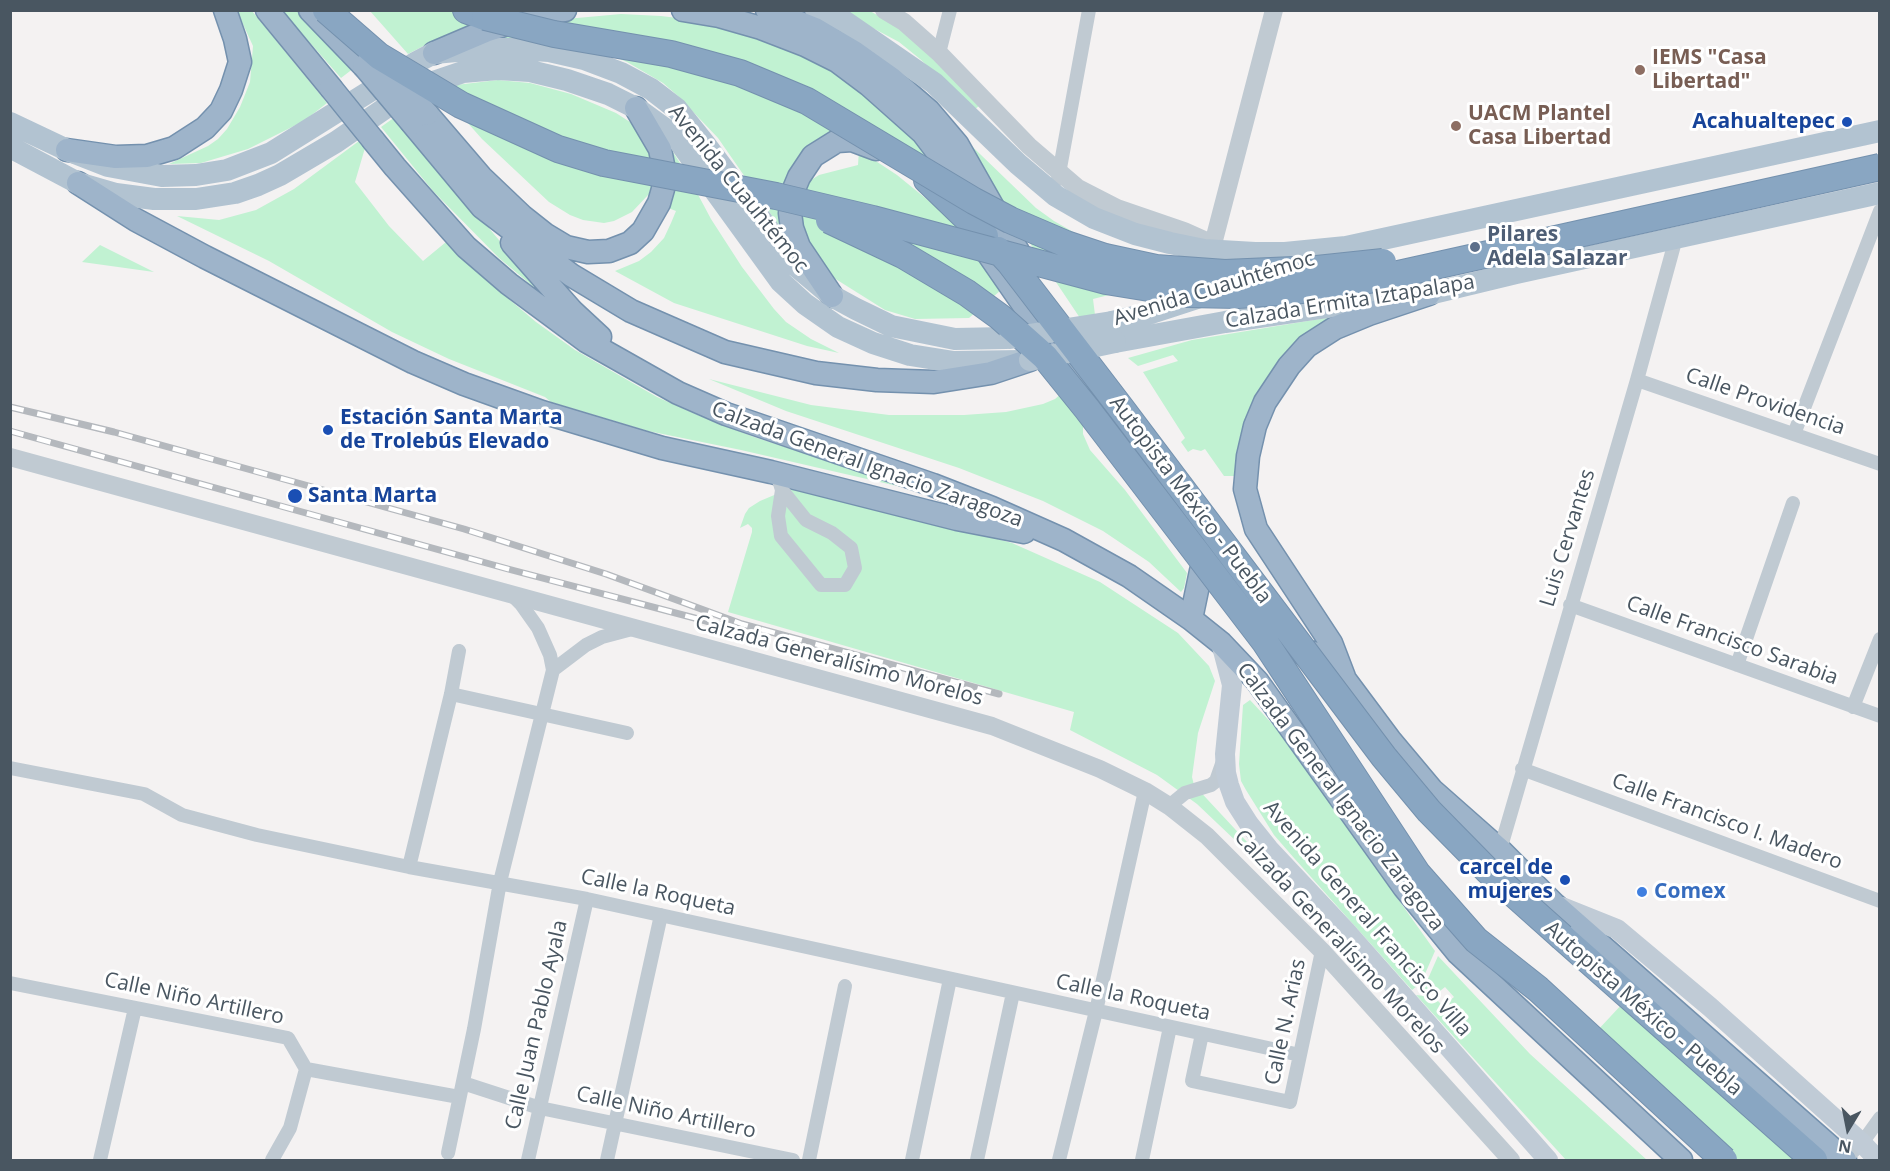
<!DOCTYPE html>
<html>
<head>
<meta charset="utf-8">
<style>
  body { margin:0 }
  #map { position:relative; width:1890px; height:1171px; overflow:hidden; background:#f4f2f2; font-family:"Open Sans",sans-serif }
  canvas { display:block }
  .frame { position:absolute; inset:0; border:12px solid #495661; pointer-events:none }
  .north { position:absolute; left:1818px; top:1099px; width:60px; height:60px; -webkit-text-stroke:4px #fff; paint-order:stroke; rotate:190deg; font-size:16px; font-weight:700; line-height:24px; text-align:center; color:#495661 }
  .north::after { content:''; display:block; margin:auto; width:21px; height:27px; background:#495661; clip-path:polygon(50% 0,100% 100%,50% 72%,0 100%) }
</style>
</head>
<body>
<div id="map">
<canvas width="1890" height="1171"></canvas>
<div class="frame"></div>
<div class="north">N</div>
</div>
<script>
const ctx = document.querySelector('canvas').getContext('2d');
ctx.lineJoin = 'round';
function fillPath(path, color) {
  ctx.fillStyle = color;
  ctx.fill(path, 'evenodd');
}
function poly(rows) {
  const path = new Path2D();
  for (const r of rows) {
    path.moveTo(r[0], r[1]);
    for (let i = 2; i < r.length; i += 2) path.lineTo(r[i], r[i + 1]);
  }
  return path;
}
function stroke(path, color, width, dash) {
  ctx.strokeStyle = color;
  ctx.lineWidth = width;
  ctx.lineCap = dash ? 'butt' : 'round';
  ctx.setLineDash(dash || []);
  ctx.stroke(path);
}
function write(font, color, halo, rows, align = 'center') {
  ctx.font = font + ' "Open Sans",sans-serif';
  ctx.lineWidth = 6;
  ctx.setLineDash([]);
  ctx.textBaseline = 'middle';
  ctx.strokeStyle = halo;
  ctx.fillStyle = color;
  for (const [text, x, y, turn = 0] of rows) {
    ctx.save();
    ctx.translate(x, y);
    ctx.rotate((+turn || 0) * Math.PI / 180);
    ctx.textAlign = isNaN(turn) ? turn : align;
    if (halo) ctx.strokeText(text, 0, 0);
    ctx.fillText(text, 0, 0);
    ctx.restore();
  }
}
const green = poly([
  [237,11,252,11,327,103,304,121,248,149,201,163,169,164,208,146,218,139,227,129,240,107,250,82,253,46],
  [282,11,300,11,354,68,341,78],
  [370,11,518,11,439,38,408,54],
  [841,11,870,11,896,26,926,52,979,106,974,110,920,59,899,42],
  [621,14,661,16,694,20,762,37,831,68,876,101,941,168,821,140,786,236,718,138,678,96,663,83,627,62,608,54,486,39,566,19],
  [498,80,530,83,571,94,616,113,630,122,639,132,652,153,654,178,649,194,632,212,614,221,604,223,583,220,570,215,549,202,482,139,451,104,442,92,456,85],
  [395,117,504,246,553,303,499,258,433,191,381,127],
  [953,128,1036,208,1054,221,1089,241,1176,278,1093,299,1095,315,1080,318],
  [359,141,365,148,355,182,389,226,423,261,446,242,485,279,536,322,575,350,657,397,700,416,754,437,932,494,741,450,648,431,551,402,545,397,449,359,392,332,269,261,177,216,219,220,256,210,294,189],
  [671,149,687,174,711,219,742,267,774,309,786,322,811,339,839,353,807,346,674,303,615,271,639,261,651,252,664,238,671,223,676,211,668,208],
  [859,150,897,175,951,219,1001,290,969,318,915,319,885,310,834,278,814,256,799,217,805,188,811,180,819,175,858,165],
  [100,245,154,272,82,262],
  [1344,315,1309,336,1237,476,1224,476,1205,449,1201,451,1193,449,1188,452,1181,442,1185,438,1143,372,1178,361,1173,355,1138,366,1128,358,1192,340],
  [709,379,811,405,889,415,964,415,1006,412,1043,404,1055,399,1062,393,1083,418,1083,434,1090,450,1125,490,1187,573,1184,588,1181,592,1149,562,1103,531,1043,501,959,468,786,411],
  [791,488,957,528,1012,543,1100,582,1178,633,1209,666,1215,681,1198,733,1192,777,1194,785,1261,857,1257,861,1197,804,1157,775,1070,730,1074,712,728,612,752,532,752,528,748,524,740,528,745,514,749,508,760,501],
  [1250,700,1276,728,1435,951,1421,983,1412,990,1294,858,1274,835,1246,790,1241,781,1239,764,1243,705],
  [1438,956,1530,1054,1647,1160,1566,1160,1416,995,1434,997,1443,1006,1454,997,1445,987,1440,991,1426,990,1424,988],
  [1638,987,1831,1160,1710,1160,1582,1047]
]);
const minor = poly([
  [939,53,950,10],
  [1058,179,1089,10],
  [1637,380,1880,464],
  [1794,434,1880,211],
  [777,474,782,490,778,516,781,536,821,585,845,585,855,568,851,548,832,533,806,520,782,490],
  [1570,605,1880,716],
  [1737,665,1793,503],
  [553,670,586,645,602,637,632,629],
  [451,694,627,733],
  [1853,707,1880,639],
  [10,768,144,794,182,815,257,835,409,867,587,899,1300,1055],
  [1522,769,1880,901],
  [1169,806,1185,793,1211,785,1216,781,1223,761],
  [1500,850,1637,380,1676,238],
  [409,867,451,694,459,651],
  [10,983,288,1038,306,1069,459,1097],
  [1202,1034,1192,1081,1290,1102,1322,951],
  [463,1083,540,1108,793,1160],
  [448,1153,474,1029,500,882,553,670,550,655,538,628,521,604,511,594],
  [100,1160,135,1008],
  [272,1160,290,1128,306,1069],
  [528,1160,587,899],
  [607,1160,661,915],
  [809,1160,845,986],
  [912,1160,950,979],
  [977,1160,1013,993],
  [1059,1160,1096,1011,1145,791],
  [1142,1160,1170,1027],
  [1844,1160,1862,1143,1880,1118]
]);
const tertiary = poly([
  [884,10,904,22,939,53,1029,146,1078,188,1117,208,1184,231,1213,244,1212,250],
  [1213,244,1274,10],
  [10,457,992,726,1100,769,1145,791,1169,806,1207,836,1322,951,1511,1160]
]);
const secondary = poly([
  [1221,643,1232,685,1225,754,1226,773,1229,785,1235,802,1249,824,1269,849,1346,931,1548,1160],
  [1562,907,1617,929,1710,1007,1862,1143,1878,1160]
]);
const primary = poly([
  [816,10,844,21,934,83,1018,164,1056,196,1094,218,1135,234,1170,243,1204,250,1255,253,1285,253,1346,247,1880,131],
  [10,123,67,150,108,166,162,176,196,175,227,170,271,153,415,63,434,53,479,49,518,49,549,51,584,59,621,73,651,89,677,109,705,144,795,265,832,296,856,309,891,326,955,339,1006,338],
  [10,147,78,183,116,194,154,199,196,199,235,193,258,185,280,175,336,142,413,89,463,72,498,69,530,71,567,80,608,94,636,108,676,137,781,282,805,304,838,327,873,343,910,355,954,362,1022,361],
  [1112,322,1151,313,1203,296],
  [1115,342,1225,322,1374,300,1429,294,1516,273,1880,193]
]);
const trunk = poly([
  [267,10,331,88],
  [310,10,364,66],
  [683,10,719,16,761,28,805,45,837,61,869,85,923,133,945,162,968,199],
  [767,10,815,29,854,52,892,79,929,111,957,144,1028,269],
  [434,53,488,30,536,15,565,10],
  [427,114,481,177,522,216,546,235,566,247,588,252,609,251,630,243,643,231,659,203,663,189,664,170,660,149,636,108],
  [412,123,482,207,571,275,631,311,725,352,816,373,877,380,934,382,991,373,1030,360],
  [373,140,395,167,466,247,509,284,586,341,678,393,726,414,933,485,992,508,1064,540,1129,576,1191,619,1221,643,1257,681,1404,887,1458,953,1681,1160],
  [67,150,116,157,147,156,174,148,205,128,221,111,231,90,240,62,235,39,225,10],
  [78,183,136,220,205,257,413,362,464,384,542,412,662,448,771,472,957,519,1024,532],
  [512,243,572,311,600,337],
  [989,255,1052,346],
  [832,296,799,247,792,228,790,213,794,189,799,177,813,156,837,141,852,140,876,149],
  [1053,337,1097,405],
  [1118,430,1181,507],
  [1191,619,1201,571],
  [1314,653,1346,681,1390,740,1432,790,1500,850,1555,905,1845,1160],
  [1344,677,1331,643,1256,529,1245,489,1248,456,1255,426,1265,402,1289,366,1307,346,1335,328,1369,314,1429,294]
]);
const motorway = poly([
  [466,10,485,17],
  [927,180,985,236],
  [1562,937,1814,1160]
]);
const rail = poly([
  [10,407,114,432,464,529,606,574,742,624,999,694],
  [10,431,508,569,725,626]
]);
const primaryBridge = poly([
  [1010,338,1112,322],
  [1030,360,1115,342]
]);
const trunkBridge = poly([
  [379,61,427,114],
  [364,66,412,123],
  [331,88,373,140]
]);
const motorwayBridge = poly([
  [326,10,379,56,461,105,558,149,604,163,776,196,873,219,1106,281,1186,294,1238,295,1292,291,1338,286,1394,275,1880,167],
  [485,17,554,34,671,54,740,73,807,101,974,201,1010,220,1066,244,1105,257,1156,268,1225,273,1317,269,1383,262],
  [829,220,903,255,967,293,1000,317,1045,357,1087,409,1265,642,1417,873,1476,940,1538,989,1724,1160],
  [998,250,1010,263,1121,408,1384,757,1429,811,1487,870,1562,937]
]);
const markers = [
  [1640,70,6,"#8d6e63"],
  [1847,122,6,"#1a4fb4"],
  [1456,126,6,"#8d6e63"],
  [1475,247,6,"#5c6f8a"],
  [328,430,6,"#1a4fb4"],
  [295,496,8,"#1a4fb4"],
  [1565,880,6,"#1a4fb4"],
  [1642,892,6,"#3f7fe0"]
];
const educationNames = [
  ["IEMS \"Casa",1652,58],
  ["Libertad\"",1652,82],
  ["UACM Plantel",1468,114],
  ["Casa Libertad",1468,138]
];
const transitNames = [
  ["Acahualtepec",1835,122],
  ["Estación Santa Marta",340,418,"left"],
  ["de Trolebús Elevado",340,442,"left"],
  ["Santa Marta",308,496,"left"],
  ["carcel de",1553,868],
  ["mujeres",1553,892]
];
const streetNames = [
  ["Avenida Cuauhtémoc",738,189,51],
  ["Avenida Cuauhtémoc",1214,289,-17],
  ["Calzada Ermita Iztapalapa",1350,302,-9],
  ["Calle Providencia",1765,402,19],
  ["Calzada General Ignacio Zaragoza",867,465,20],
  ["Autopista México - Puebla",1190,500,53],
  ["Luis Cervantes",1568,538,-73],
  ["Calle Francisco Sarabia",1732,641,20],
  ["Calzada Generalísimo Morelos",839,661,15],
  ["Calzada General Ignacio Zaragoza",1340,797,53],
  ["Calle Francisco I. Madero",1727,822,20],
  ["Calle la Roqueta",658,893,12],
  ["Avenida General Francisco Villa",1367,919,49],
  ["Calzada Generalísimo Morelos",1339,942,47],
  ["Calle la Roqueta",1133,998,12],
  ["Calle Niño Artillero",194,999,12],
  ["Autopista México - Puebla",1643,1009,41],
  ["Calle N. Arias",1286,1022,-78],
  ["Calle Juan Pablo Ayala",537,1025,-77],
  ["Calle Niño Artillero",666,1113,12]
];
const serviceNames = [
  ["Pilares",1487,235],
  ["Adela Salazar",1487,259]
];
const shopNames = [
  ["Comex",1654,892]
];
fillPath(green, '#c1f2d2');
stroke(trunk, '#7491ae', 25);
stroke(motorway, '#7491ae', 28);
stroke(minor, '#c0cad2', 14);
stroke(tertiary, '#c0cad2', 18);
stroke(secondary, '#c0cbd6', 20);
stroke(primary, '#b2c3d1', 22);
stroke(trunk, '#9eb4ca', 22);
stroke(motorway, '#89a6c2', 26);
stroke(rail, '#b4b8bd', 7);
stroke(rail, '#fff', 4.5, [14]);
stroke(trunkBridge, '#7491ae', 25, []);
stroke(motorwayBridge, '#7491ae', 28, []);
stroke(primaryBridge, '#b2c3d1', 22);
stroke(trunkBridge, '#9eb4ca', 22);
stroke(motorwayBridge, '#89a6c2', 26);
for (const [x, y, r, color] of markers) {
  const dot = new Path2D();
  dot.arc(x, y, r, 0, 2 * Math.PI);
  ctx.fillStyle = color;
  ctx.fill(dot);
  stroke(dot, '#fff', 2);
}
write('bold 21px', '#785e54', '#fff', educationNames, 'left');
write('bold 21px', '#164399', '#fff', transitNames, 'right');
write('21px', '#495661', '#fff', streetNames);
write('bold 21px', '#4e5e75', '#fff', serviceNames, 'left');
write('bold 21px', '#366cbe', '#fff', shopNames, 'left');
</script>
</body>
</html>
